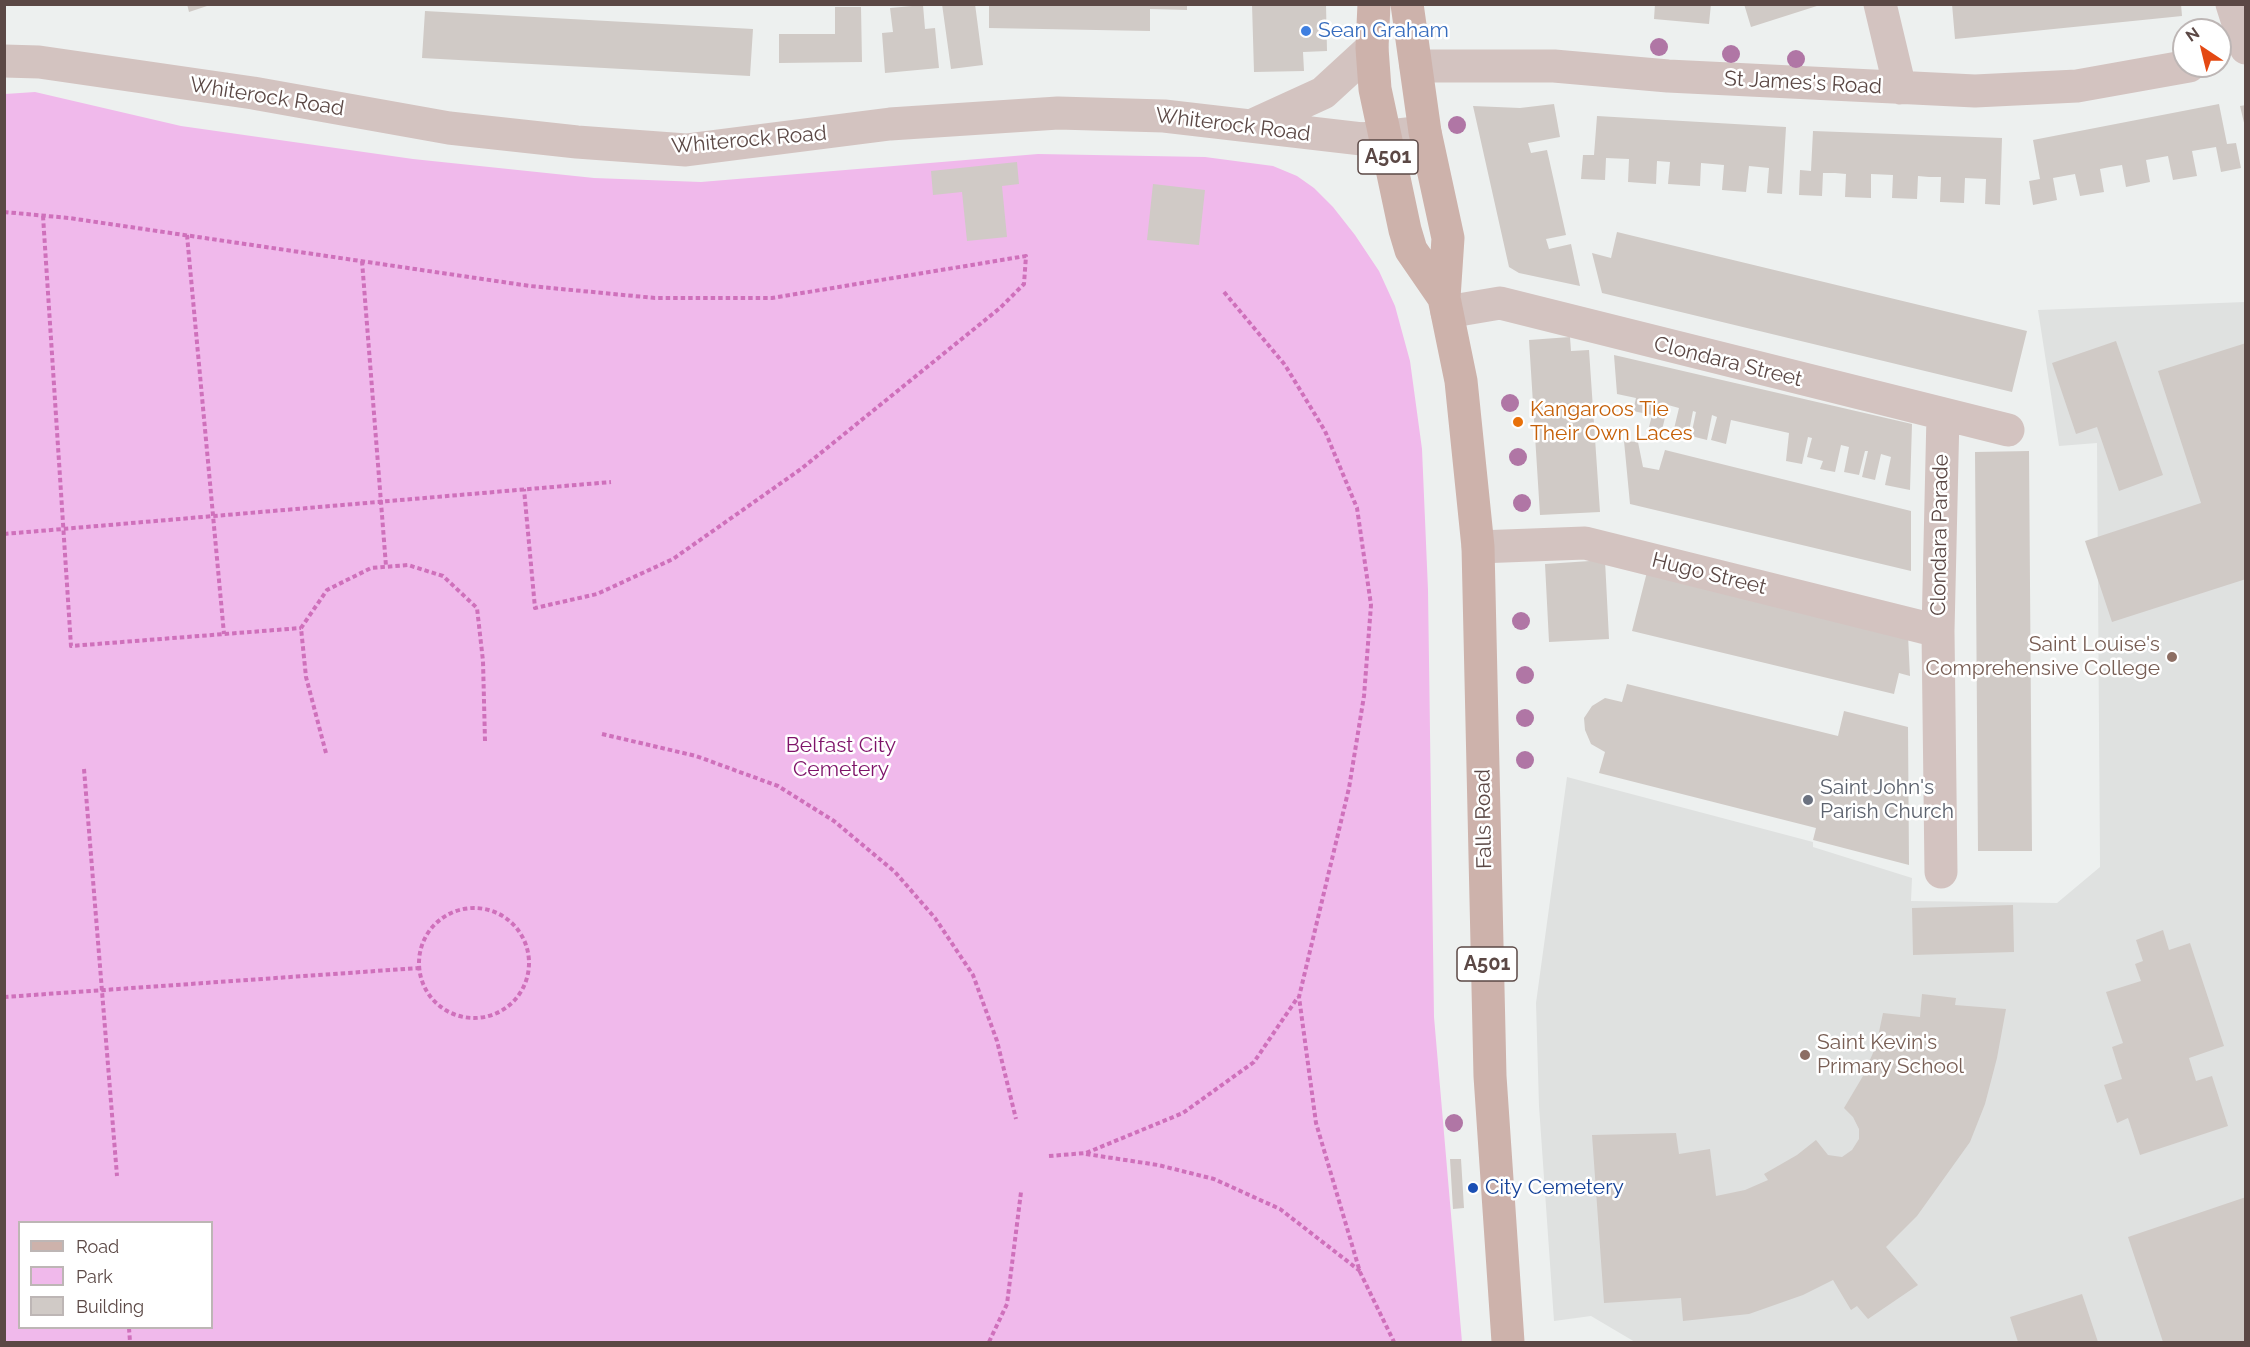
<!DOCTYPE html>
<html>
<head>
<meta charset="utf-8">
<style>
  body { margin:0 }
  #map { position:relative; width:2250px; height:1347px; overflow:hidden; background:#edf0ef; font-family:Raleway,sans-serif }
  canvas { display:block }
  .frame { position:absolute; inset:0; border:6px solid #5b4845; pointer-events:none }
  .legend { position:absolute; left:18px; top:1221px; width:195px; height:108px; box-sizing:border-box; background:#fff; border:2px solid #bdb6b5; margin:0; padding:8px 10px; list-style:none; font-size:18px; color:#5b4845 }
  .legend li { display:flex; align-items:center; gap:12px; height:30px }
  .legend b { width:30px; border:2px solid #bdb6b5 }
  .north { position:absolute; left:2172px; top:18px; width:60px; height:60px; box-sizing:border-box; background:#fff; border:2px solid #bdb6b5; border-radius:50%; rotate:325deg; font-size:16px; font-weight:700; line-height:24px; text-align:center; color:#5b4845 }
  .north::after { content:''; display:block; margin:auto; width:21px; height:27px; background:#e44913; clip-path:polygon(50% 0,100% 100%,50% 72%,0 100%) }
</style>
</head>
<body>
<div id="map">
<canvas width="2250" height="1347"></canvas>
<div class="frame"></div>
<ul class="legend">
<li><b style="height:8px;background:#cdb2ab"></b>Road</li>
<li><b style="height:16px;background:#f0b9eb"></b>Park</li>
<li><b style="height:16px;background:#d0cac6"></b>Building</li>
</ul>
<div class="north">N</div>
</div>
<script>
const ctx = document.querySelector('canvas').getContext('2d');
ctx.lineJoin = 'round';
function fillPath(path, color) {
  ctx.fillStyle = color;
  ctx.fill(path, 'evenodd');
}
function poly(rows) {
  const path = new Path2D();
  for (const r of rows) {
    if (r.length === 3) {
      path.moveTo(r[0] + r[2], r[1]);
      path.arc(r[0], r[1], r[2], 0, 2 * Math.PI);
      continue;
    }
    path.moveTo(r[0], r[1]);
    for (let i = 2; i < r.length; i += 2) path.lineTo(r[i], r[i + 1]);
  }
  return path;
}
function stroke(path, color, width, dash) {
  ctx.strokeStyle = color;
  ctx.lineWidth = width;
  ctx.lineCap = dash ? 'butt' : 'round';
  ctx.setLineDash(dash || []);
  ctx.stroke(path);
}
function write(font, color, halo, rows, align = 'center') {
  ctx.font = font + ' Raleway,sans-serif';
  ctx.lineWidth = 5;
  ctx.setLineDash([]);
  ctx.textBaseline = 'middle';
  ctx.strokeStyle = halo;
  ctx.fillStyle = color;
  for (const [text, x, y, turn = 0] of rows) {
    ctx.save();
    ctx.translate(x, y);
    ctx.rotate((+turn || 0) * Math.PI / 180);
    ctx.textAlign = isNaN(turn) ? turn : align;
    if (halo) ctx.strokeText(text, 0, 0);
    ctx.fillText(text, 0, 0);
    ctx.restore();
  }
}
const education = poly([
  [2245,302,2245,1342,1635,1342,1591,1316,1554,1321,1539,1106,1536,1003,1567,777,1813,842,1813,847,1912,878,1911,901,2057,903,2100,867,2097,443,2059,446,2038,310]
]);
const green = poly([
  [35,92,181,126,413,159,594,178,701,182,1038,154,1205,157,1273,166,1297,176,1314,188,1333,207,1355,235,1379,271,1395,306,1410,361,1422,449,1428,590,1434,1017,1462,1342,5,1342,5,94],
  [20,1222,212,1222,212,1328,20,1328]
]);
const building = poly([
  [187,4,210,4,210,5,189,12],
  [942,4,975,4,983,65,951,69],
  [989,4,1187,4,1187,10,1150,9,1150,31,989,28],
  [1252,4,1326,4,1327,51,1303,52,1304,71,1254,72],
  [1655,4,1711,4,1709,24,1654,19],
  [1744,4,1820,4,1820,5,1751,27],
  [1952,4,2181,4,2182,16,1955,39],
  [923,5,925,29,935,28,939,68,885,73,882,33,893,32,890,8],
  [835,7,861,7,862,62,779,63,779,34,835,34],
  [425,11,753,29,750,76,422,58],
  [1554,104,1560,137,1528,143,1531,153,1547,150,1566,235,1546,239,1549,249,1571,244,1580,286,1519,273,1509,267,1473,106,1520,108],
  [2219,104,2227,144,2236,143,2241,168,2221,172,2216,147,2192,151,2197,176,2173,180,2168,156,2146,160,2150,182,2126,187,2122,165,2110,167,2100,169,2104,192,2080,196,2075,174,2053,178,2057,200,2033,205,2029,181,2040,179,2033,140],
  [2246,105,2246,127,2245,127,2240,106],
  [1597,116,1786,127,1782,194,1767,193,1769,168,1749,166,1746,192,1722,190,1724,165,1701,163,1700,186,1668,184,1670,162,1657,161,1656,184,1628,182,1629,159,1606,158,1605,180,1581,179,1583,155,1594,155],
  [1813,131,2002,138,2000,205,1985,204,1986,179,1965,178,1964,203,1940,202,1941,177,1929,177,1918,176,1917,199,1892,198,1893,175,1871,174,1871,198,1845,197,1846,174,1835,173,1823,173,1822,196,1799,195,1800,170,1811,171],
  [1017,162,1019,184,1002,186,1007,237,967,241,962,192,933,195,931,171],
  [1153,184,1205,190,1199,245,1147,240],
  [1617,232,2027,331,2012,392,1602,293,1592,253,1611,258],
  [1570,337,1571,351,1589,350,1600,512,1540,515,1529,340],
  [2116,341,2163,475,2119,491,2097,427,2076,434,2052,363],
  [2246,343,2246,579,2112,622,2085,541,2201,503,2158,371],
  [1614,355,1912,424,1910,490,1885,485,1891,457,1881,454,1875,480,1862,477,1868,451,1865,451,1859,475,1844,472,1849,447,1841,445,1835,472,1820,469,1823,461,1807,457,1812,438,1808,437,1802,464,1786,461,1789,433,1731,420,1726,444,1711,440,1717,417,1712,415,1707,440,1691,436,1696,412,1693,411,1688,436,1673,433,1679,408,1668,405,1662,430,1649,427,1652,415,1633,411,1636,398,1617,394],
  [1624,441,1638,442,1643,467,1659,470,1665,450,1911,511,1911,571,1630,504],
  [2029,451,2032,851,1978,851,1975,452],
  [1605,560,1609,639,1549,642,1545,564],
  [1647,572,1908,635,1910,676,1899,673,1894,694,1632,631],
  [1627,684,1838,736,1844,711,1908,727,1909,865,1813,840,1816,828,1599,773,1605,752,1591,744,1585,730,1584,718,1592,706,1605,698,1622,702],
  [2013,905,2014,952,1913,955,1912,908],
  [2163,930,2169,950,2190,943,2224,1046,2189,1058,2196,1081,2212,1076,2228,1126,2140,1155,2128,1118,2117,1123,2104,1085,2122,1079,2112,1047,2123,1043,2106,992,2141,981,2135,964,2143,961,2136,940],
  [1922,994,1956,998,1955,1005,2006,1009,1997,1058,1985,1104,1970,1142,1917,1216,1886,1247,1918,1285,1868,1319,1857,1306,1851,1310,1833,1280,1803,1295,1749,1314,1683,1321,1681,1298,1604,1303,1592,1135,1676,1133,1679,1154,1710,1149,1716,1196,1745,1190,1768,1180,1764,1174,1797,1155,1816,1140,1828,1155,1842,1157,1852,1150,1859,1139,1859,1129,1853,1117,1844,1108,1863,1076,1876,1046,1883,1013,1920,1017],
  [1450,1159,1461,1159,1464,1208,1453,1209],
  [2246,1197,2246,1342,2163,1342,2128,1237],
  [2082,1294,2098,1342,2018,1342,2010,1317]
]);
const path = poly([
  [4,212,69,218,530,286,655,298,772,298,1026,256,1024,284,1000,308,801,469,673,559,597,594,535,608,524,489],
  [43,216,71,646,301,628],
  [187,235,224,634],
  [362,261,386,566],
  [1224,292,1285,365,1325,431,1357,508,1371,605,1364,696,1349,788,1299,997,1316,1123,1360,1272,1394,1342],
  [4,534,611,482],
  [602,734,696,756,778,786,834,821,895,872,935,918,973,975,997,1041,1016,1119],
  [326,753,306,677,301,628,327,590,371,568,408,565,443,576,477,608,483,661,485,741],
  [84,769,117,1176],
  [474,963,55],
  [4,997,419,968],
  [1086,1154,1158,1165,1214,1179,1280,1209,1360,1271],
  [1049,1156,1086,1153,1183,1113,1254,1062,1298,997],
  [129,1328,130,1342],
  [989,1342,1007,1304,1021,1192]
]);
const minor = poly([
  [1880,4,1900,88],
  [2232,4,2246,48],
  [1416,66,1554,66,1668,76,1975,91,2077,86,2189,66],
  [1447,312,1500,303,2008,430],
  [1478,547,1585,543,1938,631],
  [1941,872,1938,631,1943,415]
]);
const tertiary = poly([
  [4,61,39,62,253,93,449,128,577,142,686,150,890,124,1058,113,1164,116,1362,139,1425,132],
  [1253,125,1323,93,1372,48]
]);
const primary = poly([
  [1374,4,1372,48,1375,89,1405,230,1411,250,1444,298],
  [1407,4,1425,132,1448,238,1444,298,1461,381,1478,547,1490,1076,1508,1342]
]);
const trees = [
  [1659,47],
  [1731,54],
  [1796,59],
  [1457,125],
  [1510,403],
  [1518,457],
  [1522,503],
  [1521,621],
  [1525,675],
  [1525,718],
  [1525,760],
  [1454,1123]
];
const markers = [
  [1306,31,6,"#3f7fe0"],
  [1518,422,6,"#e8710a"],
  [2172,657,6,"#8d6e63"],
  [1808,800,6,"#6b7280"],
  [1805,1055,6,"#8d6e63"],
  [1473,1188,6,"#1a4fb4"]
];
const shields = [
  [1388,157,60],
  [1487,964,60]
];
const shieldNames = [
  ["A501",1388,157],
  ["A501",1487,964]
];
const shopNames = [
  ["Sean Graham",1318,31]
];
const streetNames = [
  ["St James's Road",1803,83,3],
  ["Whiterock Road",267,97,9],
  ["Whiterock Road",1233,125,7],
  ["Whiterock Road",749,140,-5],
  ["Clondara Street",1728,362,14],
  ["Clondara Parade",1940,535,-89],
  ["Hugo Street",1709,574,14],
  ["Falls Road",1484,819,-91]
];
const foodNames = [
  ["Kangaroos Tie",1530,410],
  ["Their Own Laces",1530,434]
];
const educationNames = [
  ["Saint Louise's",2160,645],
  ["Comprehensive College",2160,669],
  ["Saint Kevin's",1817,1043,"left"],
  ["Primary School",1817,1067,"left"]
];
const parkNames = [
  ["Belfast City",841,746],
  ["Cemetery",841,770]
];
const worshipNames = [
  ["Saint John's",1820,788],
  ["Parish Church",1820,812]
];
const transitNames = [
  ["City Cemetery",1485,1188]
];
fillPath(education, '#dfe1e0');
fillPath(green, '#f0b9eb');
fillPath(building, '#d0cac6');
stroke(path, '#cf70bb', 4, [4.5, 3]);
stroke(minor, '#d3c3c0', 33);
stroke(tertiary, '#d3c3c0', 33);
stroke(primary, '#cdb2ab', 33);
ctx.fillStyle = '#b076a5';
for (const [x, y] of trees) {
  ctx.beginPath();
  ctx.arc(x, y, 9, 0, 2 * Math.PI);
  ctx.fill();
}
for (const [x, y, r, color] of markers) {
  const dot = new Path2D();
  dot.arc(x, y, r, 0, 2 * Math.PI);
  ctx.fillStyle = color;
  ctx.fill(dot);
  stroke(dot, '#fff', 2);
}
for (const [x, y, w] of shields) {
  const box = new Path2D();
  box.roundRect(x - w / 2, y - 17, w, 34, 4.5);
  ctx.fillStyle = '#fff';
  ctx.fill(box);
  stroke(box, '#5b4845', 1.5);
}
write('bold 20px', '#5b4845', null, shieldNames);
write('21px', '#366cbe', '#fff', shopNames, 'left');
write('21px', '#5b4845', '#fff', streetNames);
write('21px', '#c56008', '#fff', foodNames, 'left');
write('21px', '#785e54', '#fff', educationNames, 'right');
write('21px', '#7e1369', '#fff', parkNames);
write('21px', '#5b616d', '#fff', worshipNames, 'left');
write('21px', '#164399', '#fff', transitNames, 'left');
</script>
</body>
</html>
